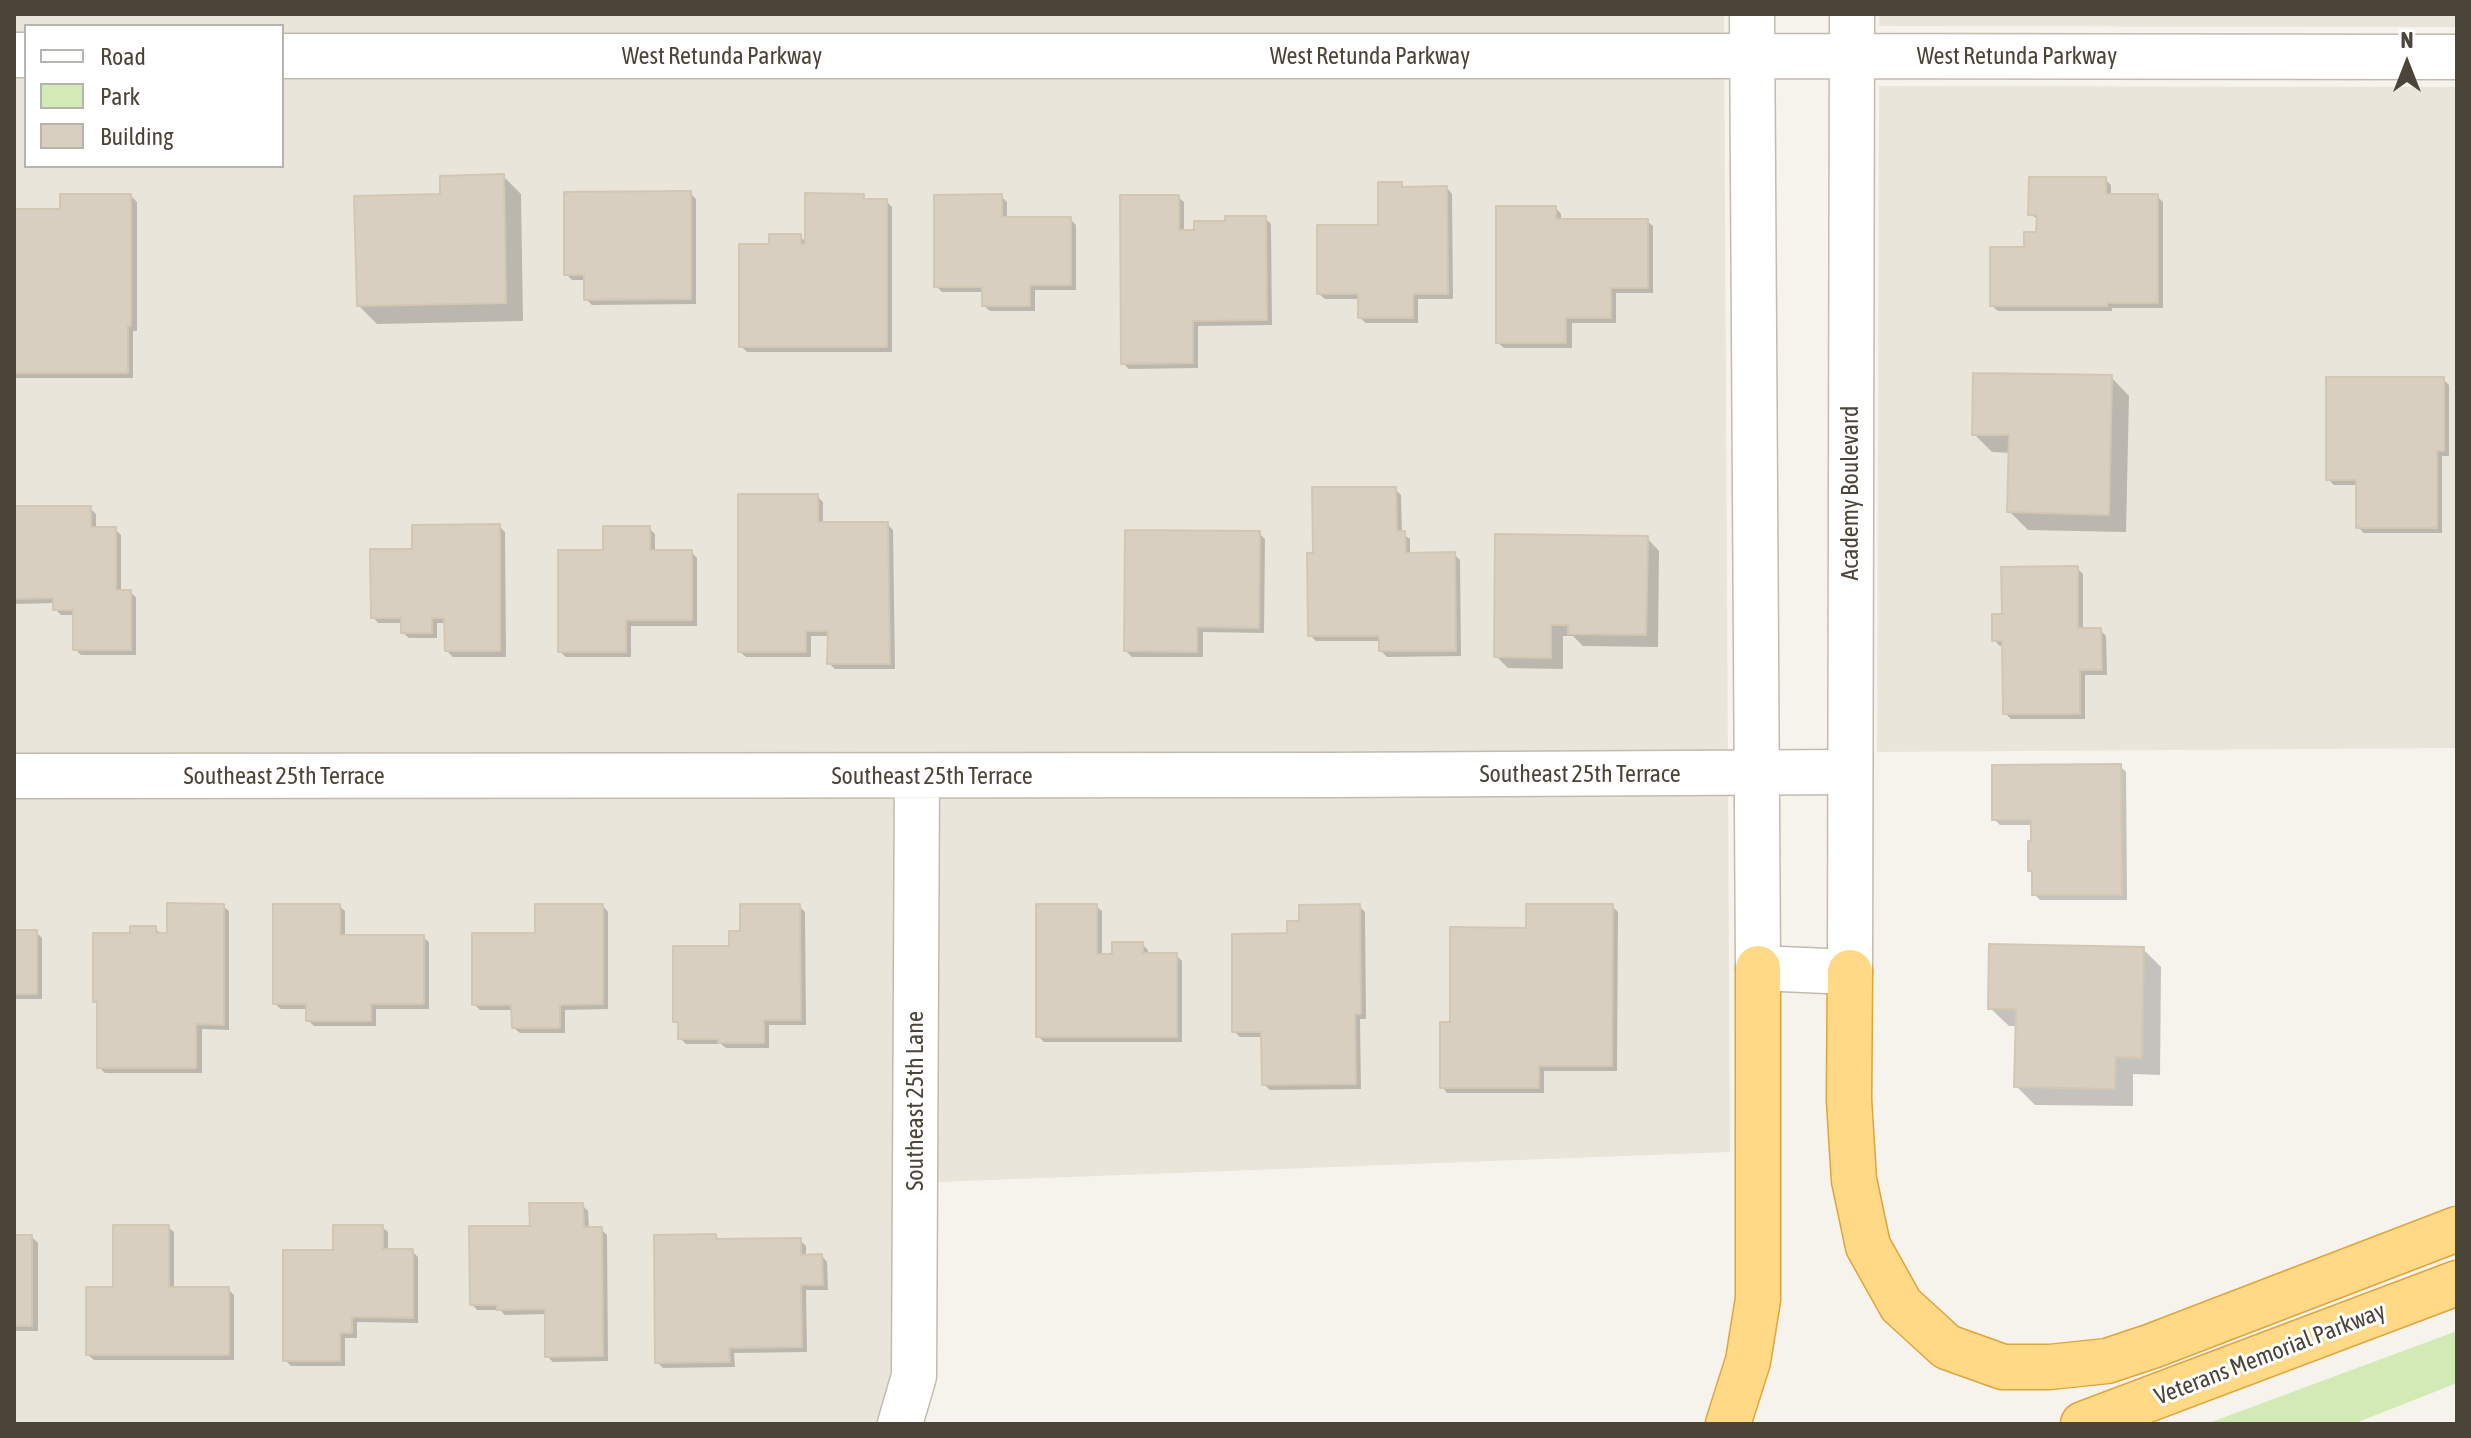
<!DOCTYPE html>
<html>
<head>
<meta charset="utf-8">
<style>
  body { margin:0 }
  #map { position:relative; width:2471px; height:1438px; overflow:hidden; background:#f6f3ec; font-family:"Asap Condensed",sans-serif }
  canvas { display:block }
  .frame { position:absolute; inset:0; border:16px solid #4b4439; pointer-events:none }
  .legend { position:absolute; left:24px; top:24px; width:260px; height:144px; box-sizing:border-box; background:#fff; border:2px solid #b7b4b0; margin:0; padding:10px 14px; list-style:none; font-size:24px; color:#4b4439 }
  .legend li { display:flex; align-items:center; gap:16px; height:40px }
  .legend b { width:40px; border:2px solid #b7b4b0 }
  .north { position:absolute; left:2367px; top:24px; width:80px; height:80px; -webkit-text-stroke:6px #fff; paint-order:stroke; rotate:0deg; font-size:22px; font-weight:700; line-height:32px; text-align:center; color:#4b4439 }
  .north::after { content:''; display:block; margin:auto; width:28px; height:36px; background:#4b4439; clip-path:polygon(50% 0,100% 100%,50% 72%,0 100%) }
</style>
</head>
<body>
<div id="map">
<canvas width="2471" height="1438"></canvas>
<div class="frame"></div>
<ul class="legend">
<li><b style="height:10px;background:#fff"></b>Road</li>
<li><b style="height:22px;background:#d2eab5"></b>Park</li>
<li><b style="height:22px;background:#d8cfc1"></b>Building</li>
</ul>
<div class="north">N</div>
</div>
<script>
const ctx = document.querySelector('canvas').getContext('2d');
ctx.lineJoin = 'round';
function fillPath(path, color) {
  ctx.fillStyle = color;
  ctx.fill(path, 'evenodd');
}
function poly(rows) {
  const path = new Path2D();
  for (const r of rows) {
    path.moveTo(r[0], r[1]);
    for (let i = 2; i < r.length; i += 2) path.lineTo(r[i], r[i + 1]);
  }
  return path;
}
function stroke(path, color, width, dash) {
  ctx.strokeStyle = color;
  ctx.lineWidth = width;
  ctx.lineCap = dash ? 'butt' : 'round';
  ctx.setLineDash(dash || []);
  ctx.stroke(path);
}
function write(font, color, halo, rows, align = 'center') {
  ctx.font = font + ' "Asap Condensed",sans-serif';
  ctx.lineWidth = 6;
  ctx.setLineDash([]);
  ctx.textBaseline = 'middle';
  ctx.strokeStyle = halo;
  ctx.fillStyle = color;
  for (const [text, x, y, turn = 0] of rows) {
    ctx.save();
    ctx.translate(x, y);
    ctx.rotate((+turn || 0) * Math.PI / 180);
    ctx.textAlign = isNaN(turn) ? turn : align;
    if (halo) ctx.strokeText(text, 0, 0);
    ctx.fillText(text, 0, 0);
    ctx.restore();
  }
}
const residential = poly([
  [14,14,1724,14,1730,1152,938,1182,916,1348,876,1424,14,1424],
  [26,26,282,26,282,166,26,166],
  [1879,14,2457,14,2457,27,1879,26],
  [1879,86,2457,87,2457,748,1877,752]
]);
const green = poly([
  [2457,1331,2457,1383,2353,1424,2206,1424]
]);
const shadow = poly([
  [503,176,521,194,523,321,377,324,359,306,442,196],
  [2105,179,2111,185,2111,196,2157,196,2163,202,2163,308,2112,308,2112,311,1998,311,1992,306,2026,249,2038,234,2039,220,2030,214],
  [1401,184,1406,189,1447,188,1452,194,1453,299,1418,299,1418,323,1366,323,1360,318,1360,299,1325,299,1319,294,1380,227],
  [690,193,696,199,696,304,592,305,586,299,586,280,572,280,566,274],
  [131,196,137,202,137,331,133,331,133,378,14,378,14,211,62,211],
  [863,196,868,201,886,201,892,207,892,352,747,352,741,346,771,246,800,236,807,244],
  [1001,196,1007,202,1007,219,1070,219,1076,225,1076,290,1035,290,1035,311,990,311,984,306,984,292,942,292,936,286],
  [1178,197,1184,202,1184,232,1265,218,1271,224,1272,325,1198,326,1198,368,1129,369,1123,363],
  [1556,208,1561,214,1561,221,1647,221,1653,226,1653,293,1616,293,1616,323,1572,323,1572,348,1504,348,1498,343],
  [2111,377,2129,396,2126,532,2028,530,2009,511,2011,453,1992,452,1974,434],
  [2443,379,2449,385,2449,456,2442,456,2442,533,2364,533,2358,527,2358,485,2334,485,2328,479],
  [1395,489,1401,495,1402,533,1410,539,1410,554,1454,554,1460,560,1461,656,1387,657,1381,651,1381,641,1316,641,1310,635],
  [817,496,823,502,823,524,887,524,893,530,895,669,835,669,829,663,830,636,811,636,811,657,746,657,740,652],
  [90,508,96,514,96,529,115,529,121,535,121,592,130,592,136,597,136,655,81,655,75,649,75,615,61,615,55,609,55,603,14,604,14,529],
  [499,526,505,532,506,657,453,657,447,651,446,623,437,623,437,638,409,638,403,633,403,623,378,623,373,617],
  [649,528,655,534,655,552,691,552,697,558,697,626,631,626,631,657,566,657,560,652,605,552],
  [1259,533,1265,539,1264,633,1203,632,1203,657,1132,657,1126,651],
  [1647,538,1659,551,1658,647,1583,646,1573,636,1563,636,1563,669,1508,668,1496,656],
  [2077,568,2083,574,2083,630,2100,630,2106,636,2107,675,2085,675,2085,719,2011,719,2005,713,2004,646,2000,646,1994,640,2004,616],
  [2120,766,2126,772,2127,900,2040,900,2034,894,2034,875,2030,870,2033,825,2000,825,1994,819],
  [223,906,229,911,229,1030,202,1029,202,1073,105,1073,99,1067,99,1006,95,1001,132,935,155,928,162,935,169,935],
  [339,906,345,911,345,937,423,937,429,942,429,1009,376,1009,376,1026,314,1026,308,1020,308,1009,281,1009,275,1004],
  [603,906,608,912,608,1009,565,1010,565,1033,520,1033,514,1028,514,1010,480,1010,474,1004,537,935],
  [799,906,805,912,806,1025,769,1025,769,1048,726,1048,721,1044,686,1044,680,1038,680,1026,675,1021,742,933],
  [1096,906,1102,911,1102,956,1114,956,1142,944,1148,950,1148,955,1176,955,1182,961,1182,1042,1044,1042,1038,1036],
  [1359,906,1365,912,1366,1019,1360,1019,1361,1089,1270,1090,1264,1084,1263,1037,1240,1037,1234,1031,1289,935,1301,923],
  [1612,906,1618,912,1617,1071,1544,1071,1544,1093,1447,1093,1442,1087,1452,1024,1528,930],
  [14,932,36,932,42,938,42,999,14,999],
  [2143,949,2161,967,2160,1075,2133,1074,2133,1106,2035,1105,2016,1086,2018,1026,2009,1026,1990,1008],
  [582,1205,588,1211,589,1229,601,1229,607,1235,608,1361,553,1362,547,1356,547,1314,505,1315,500,1310,477,1310,472,1304,532,1228],
  [168,1227,174,1232,174,1289,228,1289,234,1295,234,1360,94,1360,88,1355,115,1289],
  [382,1227,388,1232,388,1251,412,1251,418,1257,418,1323,357,1322,357,1338,345,1338,345,1366,291,1366,285,1360,335,1252],
  [716,1236,721,1241,800,1240,806,1246,806,1257,822,1256,827,1262,828,1290,806,1290,807,1352,734,1353,735,1367,663,1368,657,1362],
  [14,1237,32,1237,38,1243,38,1331,14,1331]
]);
const building = poly([
  [504,174,506,303,357,306,354,196,440,194,440,176,504,174],
  [2029,177,2106,177,2106,194,2158,194,2158,303,2107,303,2107,306,1990,306,1990,247,2024,247,2024,232,2036,232,2037,215,2028,215,2029,177],
  [1378,182,1402,182,1402,187,1447,186,1448,294,1413,294,1413,318,1358,318,1358,294,1317,294,1317,225,1378,225,1378,182],
  [691,191,691,299,584,300,584,275,564,275,564,192,691,191],
  [805,193,864,194,864,199,887,199,887,347,739,347,739,244,769,244,769,234,801,234,801,244,805,244,805,193],
  [60,194,131,194,131,326,128,326,128,373,14,373,14,209,60,209,60,194],
  [1002,194,1002,217,1071,217,1071,285,1030,285,1030,306,982,306,982,287,934,287,934,195,1002,194],
  [1120,195,1179,195,1179,230,1194,230,1194,221,1225,221,1225,216,1266,216,1267,320,1193,321,1193,363,1121,364,1120,195],
  [1496,206,1556,206,1556,219,1648,219,1648,288,1611,288,1611,318,1566,318,1566,343,1496,343,1496,206],
  [1973,373,2112,375,2109,515,2007,512,2009,435,1972,435,1973,373],
  [2326,377,2444,377,2444,451,2437,451,2437,528,2356,528,2356,480,2326,480,2326,377],
  [1312,487,1396,487,1397,531,1405,531,1406,553,1455,552,1456,651,1379,651,1379,636,1308,636,1307,553,1313,553,1312,487],
  [738,494,818,494,818,522,888,522,890,664,827,664,828,631,806,631,806,652,738,652,738,494],
  [15,506,91,506,91,527,116,527,116,590,131,590,131,650,73,650,73,610,53,610,53,598,14,599,15,506],
  [500,524,500,651,445,651,444,618,432,618,432,633,401,633,401,618,371,618,370,549,412,549,412,525,500,524],
  [603,526,650,526,650,550,692,550,692,620,626,620,626,652,558,652,558,550,603,550,603,526],
  [1125,530,1260,531,1259,628,1197,627,1197,652,1124,651,1125,530],
  [1495,534,1648,536,1646,635,1568,634,1568,625,1551,625,1551,658,1494,657,1495,534],
  [2078,566,2078,628,2101,628,2102,670,2080,670,2080,714,2003,714,2002,641,1992,641,1992,614,2002,614,2001,567,2078,566],
  [2121,764,2122,895,2032,895,2032,871,2028,871,2028,841,2031,841,2031,820,1992,820,1992,765,2121,764],
  [167,903,224,904,224,1025,196,1024,196,1068,97,1068,97,1002,93,1002,93,933,130,933,130,926,156,926,156,933,167,933,167,903],
  [273,904,340,904,340,935,424,935,424,1004,371,1004,371,1021,306,1021,306,1004,273,1004,273,904],
  [535,904,603,904,603,1004,560,1005,560,1028,512,1028,511,1005,472,1005,472,933,535,933,535,904],
  [740,904,800,904,801,1020,764,1020,764,1043,718,1043,718,1039,678,1039,678,1022,673,1022,673,946,729,946,729,931,740,931,740,904],
  [1036,904,1097,904,1097,954,1112,954,1112,942,1143,942,1143,953,1177,953,1177,1037,1036,1037,1036,904],
  [1360,904,1361,1014,1355,1014,1356,1084,1262,1085,1261,1032,1232,1032,1232,934,1287,933,1287,921,1299,921,1299,905,1360,904],
  [1526,904,1613,904,1612,1066,1539,1066,1539,1088,1440,1088,1440,1022,1450,1022,1450,927,1526,928,1526,904],
  [14,930,37,930,37,994,14,994,14,930],
  [1989,944,2144,947,2142,1058,2116,1057,2115,1089,2014,1087,2016,1009,1988,1009,1989,944],
  [529,1203,583,1203,584,1227,602,1227,603,1356,545,1357,545,1309,497,1310,497,1305,470,1305,469,1226,530,1226,529,1203],
  [113,1225,169,1225,169,1287,229,1287,229,1355,86,1355,86,1287,113,1287,113,1225],
  [333,1225,383,1225,383,1249,413,1249,413,1318,352,1317,352,1333,340,1333,340,1361,283,1361,283,1250,333,1250,333,1225],
  [716,1234,716,1239,801,1238,801,1255,822,1254,823,1285,801,1285,802,1347,729,1348,730,1362,655,1363,654,1235,716,1234],
  [14,1235,32,1235,32,1326,14,1326,14,1235]
]);
const minor = poly([
  [14,55,26,55],
  [282,56,1751,56],
  [14,776,1331,775,1850,772],
  [900,1424,914,1376,917,776]
]);
const tertiary = poly([
  [1752,14,1758,968,1850,972,1852,14],
  [1751,56,2457,57]
]);
const trunk = poly([
  [1850,972,1849,1100,1854,1180,1868,1246,1901,1305,1947,1347,2003,1367,2050,1367,2107,1361,2152,1346,2457,1229],
  [1728,1424,1748,1361,1758,1299,1758,968],
  [2083,1424,2457,1283]
]);
const streetNames = [
  ["West Retunda Parkway",722,56],
  ["West Retunda Parkway",1370,56],
  ["West Retunda Parkway",2017,56],
  ["Academy Boulevard",1850,493,-90],
  ["Southeast 25th Terrace",1580,774],
  ["Southeast 25th Terrace",284,776],
  ["Southeast 25th Terrace",932,776],
  ["Southeast 25th Lane",915,1101,-90],
  ["Veterans Memorial Parkway",2270,1354,-21]
];
fillPath(residential, '#eae5da');
fillPath(green, '#d2eab5');
fillPath(shadow, '#0003');
fillPath(building, '#d8cfc1');
stroke(building, '#d3c7b4', 2);
stroke(minor, '#c2bbae', 47);
stroke(tertiary, '#c2bbae', 47);
stroke(trunk, '#e0a43c', 47);
stroke(minor, '#fff', 44);
stroke(tertiary, '#fff', 44);
stroke(trunk, '#ffd985', 44);
write('24px', '#4b4439', '#fff', streetNames);
</script>
</body>
</html>
